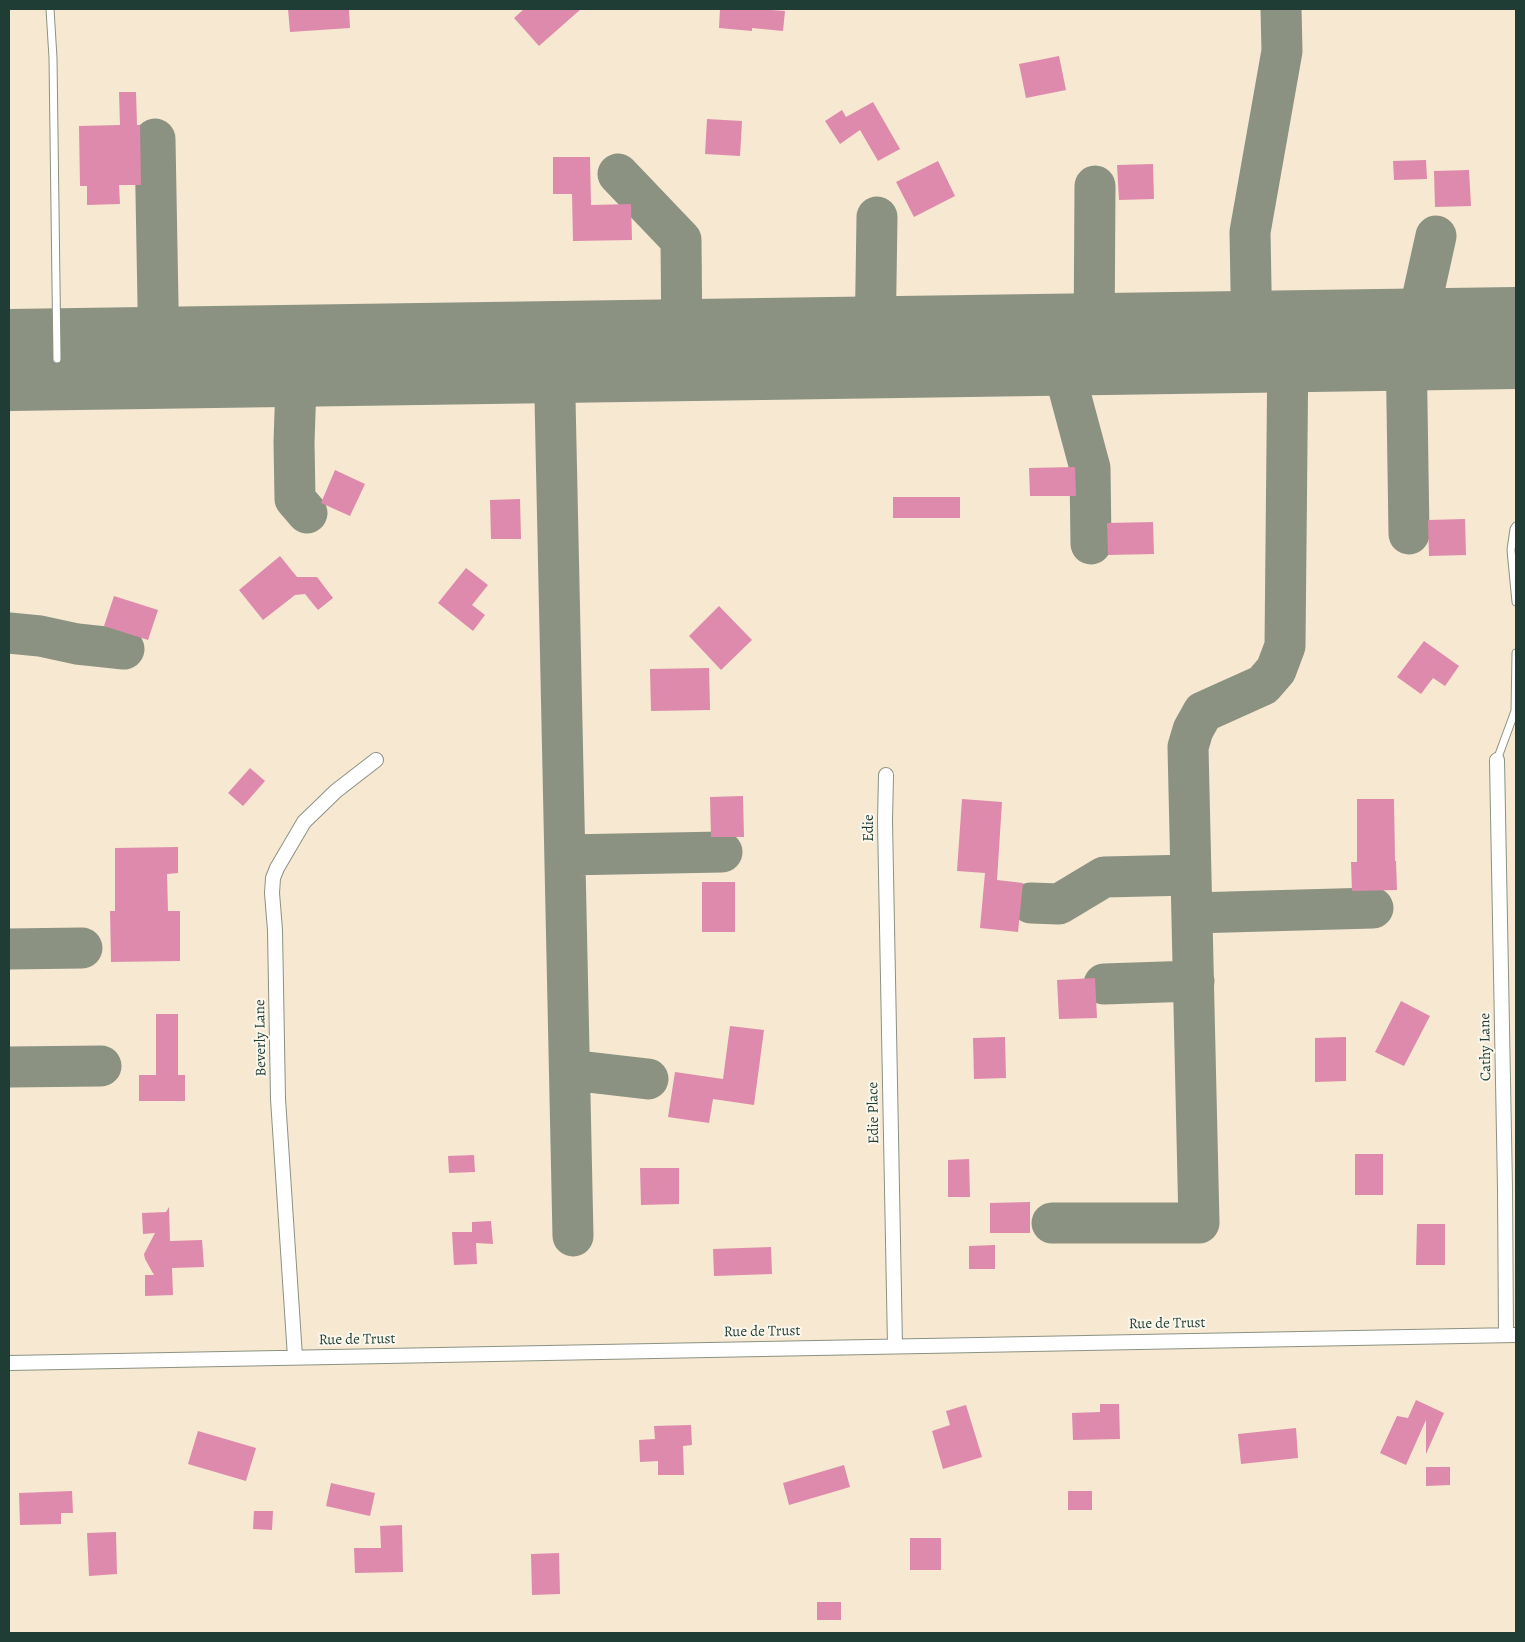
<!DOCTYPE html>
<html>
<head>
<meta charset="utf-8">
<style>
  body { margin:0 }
  #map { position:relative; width:1525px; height:1642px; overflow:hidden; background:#f7e8d1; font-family:Alegreya,serif }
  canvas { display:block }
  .frame { position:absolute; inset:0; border:10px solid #1f3d34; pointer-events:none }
</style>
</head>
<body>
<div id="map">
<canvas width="1525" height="1642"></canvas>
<div class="frame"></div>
</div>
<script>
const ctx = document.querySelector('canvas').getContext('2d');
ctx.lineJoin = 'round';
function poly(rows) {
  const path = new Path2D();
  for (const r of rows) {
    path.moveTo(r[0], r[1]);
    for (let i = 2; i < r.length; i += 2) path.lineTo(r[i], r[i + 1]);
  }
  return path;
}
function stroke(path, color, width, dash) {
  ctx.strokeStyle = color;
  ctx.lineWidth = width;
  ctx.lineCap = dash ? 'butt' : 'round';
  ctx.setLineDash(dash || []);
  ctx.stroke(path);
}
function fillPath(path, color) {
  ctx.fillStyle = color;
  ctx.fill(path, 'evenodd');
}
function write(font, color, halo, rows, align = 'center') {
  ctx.font = font + ' Alegreya,serif';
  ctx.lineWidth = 4;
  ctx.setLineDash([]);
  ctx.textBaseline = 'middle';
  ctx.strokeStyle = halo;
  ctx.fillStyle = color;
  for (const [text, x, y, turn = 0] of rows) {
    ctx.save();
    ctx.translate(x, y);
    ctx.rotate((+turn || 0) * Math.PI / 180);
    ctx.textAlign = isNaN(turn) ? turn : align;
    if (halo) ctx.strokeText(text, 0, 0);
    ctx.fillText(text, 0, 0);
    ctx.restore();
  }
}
const taxiway = poly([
  [155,139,159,358],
  [618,174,681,240,682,350],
  [1406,340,1409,534],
  [1413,340,1436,236],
  [1252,342,1250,232,1282,51,1281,9],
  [1094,344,1095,186],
  [1057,345,1090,468,1091,544],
  [875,347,877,217],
  [554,352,573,1236],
  [297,356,294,442,295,499,307,513],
  [9,633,40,636,77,644,124,649],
  [565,855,722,852],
  [1031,903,1059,904,1104,877,1191,875],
  [1192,913,1373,908],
  [9,949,82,948],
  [1104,984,1194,981],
  [9,1067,101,1066],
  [570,1070,648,1079],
  [1052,1223,1199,1223,1188,747,1193,730,1203,712,1263,685,1276,670,1285,646,1288,342]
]);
const runway = poly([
  [9,360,1516,338]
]);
const building = poly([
  [288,9,349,9,350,28,290,32],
  [524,9,581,9,539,46,514,18],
  [720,9,757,9,785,11,783,31,752,28,752,31,719,28],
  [1059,56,1066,90,1026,98,1019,64],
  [119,92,136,92,137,125,140,125,141,185,119,185,120,204,87,205,87,186,80,186,79,126,120,125],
  [873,102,900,149,878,161,860,130,840,144,825,121,842,110,846,117],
  [707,119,742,121,740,156,705,154],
  [553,157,590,157,591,205,631,204,632,240,573,241,572,194,553,194],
  [1426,160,1427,179,1394,180,1393,161],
  [938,161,955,196,914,217,896,182],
  [1153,164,1154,199,1119,200,1117,165],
  [1469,170,1471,206,1435,207,1434,171],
  [1075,467,1076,496,1030,496,1029,468],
  [335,470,365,484,350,516,321,503],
  [893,497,960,497,960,518,893,518],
  [520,499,521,539,491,539,490,500],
  [1465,519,1466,555,1429,556,1428,520],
  [1153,522,1154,554,1108,555,1107,523],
  [280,556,297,577,317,577,333,598,318,610,305,594,295,595,263,620,239,590],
  [466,568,488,585,472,605,485,615,473,631,438,603],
  [114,596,158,610,148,640,104,626],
  [719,606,752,640,721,670,689,636],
  [1424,641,1459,666,1445,686,1433,678,1421,694,1397,677],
  [709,668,710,710,651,711,650,669],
  [250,768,265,781,243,806,228,793],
  [743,796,744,837,711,837,710,797],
  [962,799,1002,802,997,880,1023,883,1018,932,980,928,985,873,957,871],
  [1357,799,1394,799,1395,861,1396,861,1397,890,1352,891,1351,862,1357,862],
  [178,847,178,873,167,874,168,911,180,911,180,961,111,962,110,911,115,911,115,848],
  [702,882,735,882,735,932,702,932],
  [1095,978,1097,1018,1059,1019,1057,980],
  [1401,1001,1430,1016,1404,1066,1375,1052],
  [156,1014,178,1014,178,1075,185,1075,185,1101,139,1101,139,1075,156,1075],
  [730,1026,764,1030,754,1105,713,1099,709,1123,668,1117,675,1072,723,1079],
  [1005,1037,1006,1078,974,1079,973,1038],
  [1346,1037,1346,1081,1315,1082,1315,1038],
  [1355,1154,1383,1154,1383,1195,1355,1195],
  [474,1155,475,1172,449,1173,448,1156],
  [969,1159,970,1197,948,1197,948,1160],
  [640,1168,679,1168,679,1204,641,1205],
  [1030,1202,1030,1233,990,1233,990,1203],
  [169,1207,170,1241,202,1240,204,1267,172,1268,173,1295,145,1296,145,1275,154,1275,145,1259,144,1254,155,1233,143,1234,142,1213,166,1212],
  [491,1221,493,1244,476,1243,477,1264,454,1265,452,1232,472,1232,472,1222],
  [1417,1224,1445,1224,1445,1265,1416,1265],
  [995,1245,995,1269,969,1269,969,1246],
  [771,1247,772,1274,714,1276,713,1249],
  [1416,1400,1444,1413,1426,1454,1426,1420,1406,1465,1380,1453,1397,1416,1408,1418],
  [1100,1404,1119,1404,1120,1439,1073,1440,1072,1413,1100,1412],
  [966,1405,982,1457,943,1469,932,1431,950,1425,946,1411],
  [691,1425,692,1445,683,1446,684,1475,658,1475,658,1461,640,1462,639,1440,655,1439,654,1426],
  [1296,1428,1298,1458,1241,1464,1238,1434],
  [198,1431,256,1448,246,1481,188,1464],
  [844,1465,850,1487,789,1505,783,1483],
  [1426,1467,1450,1467,1450,1485,1426,1486],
  [331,1483,375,1493,370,1516,326,1506],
  [72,1491,73,1513,61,1513,61,1524,20,1525,19,1493],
  [1068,1491,1092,1491,1092,1510,1068,1510],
  [254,1511,273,1511,272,1530,253,1529],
  [402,1525,403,1572,355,1573,354,1548,381,1548,380,1526],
  [116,1532,117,1574,89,1576,87,1533],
  [910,1538,941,1538,941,1570,910,1570],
  [559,1553,560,1594,532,1595,531,1554],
  [817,1602,841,1602,841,1620,817,1620]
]);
const lane = poly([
  [50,9,53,58,57,359],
  [1516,526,1514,529,1511,550,1516,602],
  [1497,760,1515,711,1516,653]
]);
const street = poly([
  [1497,760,1505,1188,1506,1335],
  [886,775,885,821,895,1346],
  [295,1357,278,1099,275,930,272,893,273,878,277,868,304,822,336,791,376,760],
  [9,1363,1516,1335]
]);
const streetNames = [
  ["Edie",869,828,-90],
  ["Beverly Lane",261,1038,-91],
  ["Cathy Lane",1486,1047,-91],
  ["Edie Place",874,1113,-91],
  ["Rue de Trust",1167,1324,-1],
  ["Rue de Trust",762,1332,-1],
  ["Rue de Trust",357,1340,-1]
];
stroke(taxiway, '#8b9282', 41);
stroke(runway, '#8b9282', 102);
fillPath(building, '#dd8aac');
stroke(lane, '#8b9282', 9);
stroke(street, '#8b9282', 16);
stroke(lane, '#fff', 7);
stroke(street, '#fff', 14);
write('15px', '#1f3d34', '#fbf7ec', streetNames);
</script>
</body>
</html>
